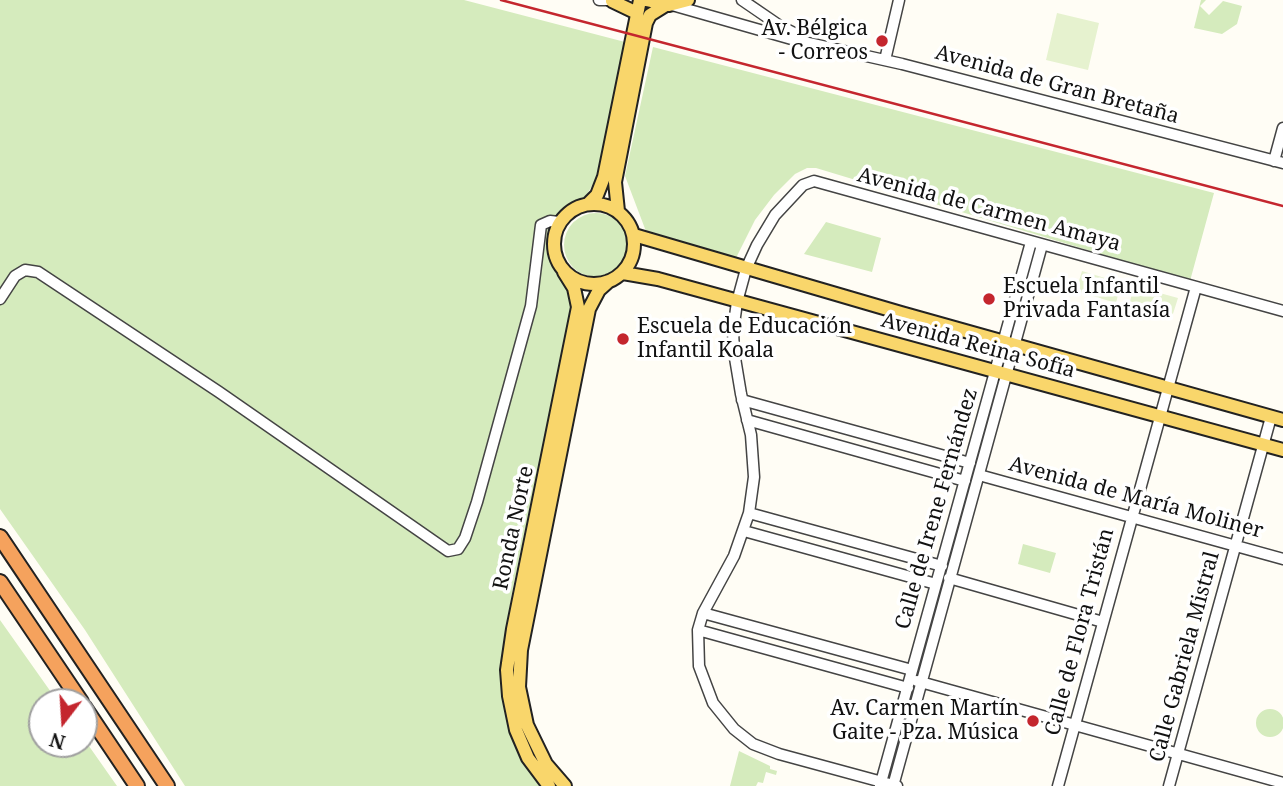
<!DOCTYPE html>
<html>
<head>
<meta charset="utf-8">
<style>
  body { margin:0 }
  #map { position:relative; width:1283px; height:786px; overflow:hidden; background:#fffdf5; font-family:"Noto Serif",serif }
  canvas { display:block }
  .north { position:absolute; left:28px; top:688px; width:70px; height:70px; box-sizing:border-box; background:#fff; border:2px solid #a0a0a0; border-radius:50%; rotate:197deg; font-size:19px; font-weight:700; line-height:28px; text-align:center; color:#111 }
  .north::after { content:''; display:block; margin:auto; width:24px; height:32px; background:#c4262e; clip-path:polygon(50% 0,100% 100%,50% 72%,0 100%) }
</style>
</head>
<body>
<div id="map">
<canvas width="1283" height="786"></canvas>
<div class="north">N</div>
</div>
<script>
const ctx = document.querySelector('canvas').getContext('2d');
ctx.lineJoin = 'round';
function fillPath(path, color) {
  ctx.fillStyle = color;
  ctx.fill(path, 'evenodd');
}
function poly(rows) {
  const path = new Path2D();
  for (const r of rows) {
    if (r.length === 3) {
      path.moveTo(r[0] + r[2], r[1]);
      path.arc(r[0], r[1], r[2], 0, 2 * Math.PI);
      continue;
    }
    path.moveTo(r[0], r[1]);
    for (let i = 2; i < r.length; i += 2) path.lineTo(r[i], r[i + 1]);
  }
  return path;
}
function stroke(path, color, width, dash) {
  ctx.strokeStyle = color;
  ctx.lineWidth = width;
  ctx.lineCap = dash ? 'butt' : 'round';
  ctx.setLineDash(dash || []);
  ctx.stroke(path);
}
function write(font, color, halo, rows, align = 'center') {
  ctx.font = font + ' "Noto Serif",serif';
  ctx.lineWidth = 7;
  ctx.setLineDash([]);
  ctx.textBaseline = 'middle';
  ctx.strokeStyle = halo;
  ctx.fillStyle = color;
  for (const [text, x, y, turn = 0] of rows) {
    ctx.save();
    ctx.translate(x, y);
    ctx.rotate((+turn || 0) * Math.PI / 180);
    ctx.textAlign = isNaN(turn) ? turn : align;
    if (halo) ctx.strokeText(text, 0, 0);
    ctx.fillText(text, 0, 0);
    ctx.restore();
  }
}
const green = poly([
  [0,0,464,0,625,42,597,177,586,196,564,210,549,230,549,254,553,266,566,286,571,310,512,593,501,659,505,715,526,766,541,786,185,786,85,630,0,509],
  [1201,0,1206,0,1200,6,1209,15,1223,1,1242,6,1237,24,1222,34,1194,28],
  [653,47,1214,193,1190,281,816,168,807,168,795,174,774,195,755,220,736,258,647,234,625,176],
  [596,245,32],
  [826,222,881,238,872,272,804,254],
  [1023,544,1056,553,1050,573,1018,564],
  [0,620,58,702,42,702,42,744,84,744,84,739,117,786,0,786],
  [1270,723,14],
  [739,751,770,766,770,769,777,771,776,775,766,772,763,783,758,782,756,786,730,786]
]);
const pitch = poly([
  [1057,13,1099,23,1088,70,1046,60],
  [1082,271,1121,283,1116,303,1076,291],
  [1134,286,1178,298,1172,317,1129,305]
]);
const minor = poly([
  [599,0,618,0],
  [742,0,780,26,802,37],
  [672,5,795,40,902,64,1283,163],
  [885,60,899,0],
  [1274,161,1283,128],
  [0,299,15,276,25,270,38,272,219,392,448,551,458,549,465,538,477,502,531,306,541,225,550,221,559,222],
  [742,400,970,463],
  [747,420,965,481],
  [979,475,1283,559],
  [749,513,942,566],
  [744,531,936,584],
  [949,578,1103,622],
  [703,613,912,670],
  [698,630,908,688],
  [917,681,1283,783],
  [880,786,1031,242],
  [893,786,1042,245],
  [897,786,779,754,753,744,734,729,713,703,699,666,698,630,703,613,734,556,749,513,754,477,751,435,741,394,734,352,733,331,737,302,746,269,757,245,775,215,803,185,814,181,1283,311],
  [1058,786,1196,287],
  [1169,786,1271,417]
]);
const major = poly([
  [646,0,669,5,688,0],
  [612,1,637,13],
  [594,244,40],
  [588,204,597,195,604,177,640,0],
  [618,211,615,182,646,23,650,15,666,5],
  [634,235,901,313,1283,420],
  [623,273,658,279,1283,450],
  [549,786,528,758,516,730,509,696,507,670,513,629,578,307,574,288,564,272],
  [565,786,546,764,527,725,519,687,521,650,589,309,599,290,609,281]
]);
const highway = poly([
  [0,537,167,786],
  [0,582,81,702],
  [84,707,137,786]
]);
const rail = poly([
  [501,0,1283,206]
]);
const markers = [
  [882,41,7,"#c4262e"],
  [989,299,7,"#c4262e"],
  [623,339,7,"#c4262e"],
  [1033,721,7,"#c4262e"]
];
const poiNames = [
  ["Av. Bélgica",868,29],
  ["- Correos",868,53],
  ["Escuela Infantil",1003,287,"left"],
  ["Privada Fantasía",1003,311,"left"],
  ["Escuela de Educación",637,327,"left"],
  ["Infantil Koala",637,351,"left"],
  ["Av. Carmen Martín",1019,709],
  ["Gaite - Pza. Música",1019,733]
];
const streetNames = [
  ["Avenida de Gran Bretaña",1057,85,15],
  ["Avenida de Carmen Amaya",989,210,15],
  ["Avenida Reina Sofía",978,346,15],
  ["Avenida de María Moliner",1136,498,15],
  ["Calle de Irene Fernández",937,509,-74],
  ["Ronda Norte",514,528,-78],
  ["Calle de Flora Tristán",1080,632,-75],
  ["Calle Gabriela Mistral",1185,657,-75]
];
fillPath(green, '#d5ebbd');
fillPath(pitch, '#e6f2cf');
stroke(minor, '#444', 13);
stroke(major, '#222', 16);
stroke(highway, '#222', 18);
stroke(minor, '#fff', 10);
stroke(major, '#f9d66b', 12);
stroke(highway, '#f5a25d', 14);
stroke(rail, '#c4262e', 2.5);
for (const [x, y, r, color] of markers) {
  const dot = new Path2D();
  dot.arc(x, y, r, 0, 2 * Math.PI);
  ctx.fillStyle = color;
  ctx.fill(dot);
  stroke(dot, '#fff', 2.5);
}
write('21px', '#111', '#fff', poiNames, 'right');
write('21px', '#111', '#fff', streetNames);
</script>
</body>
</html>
